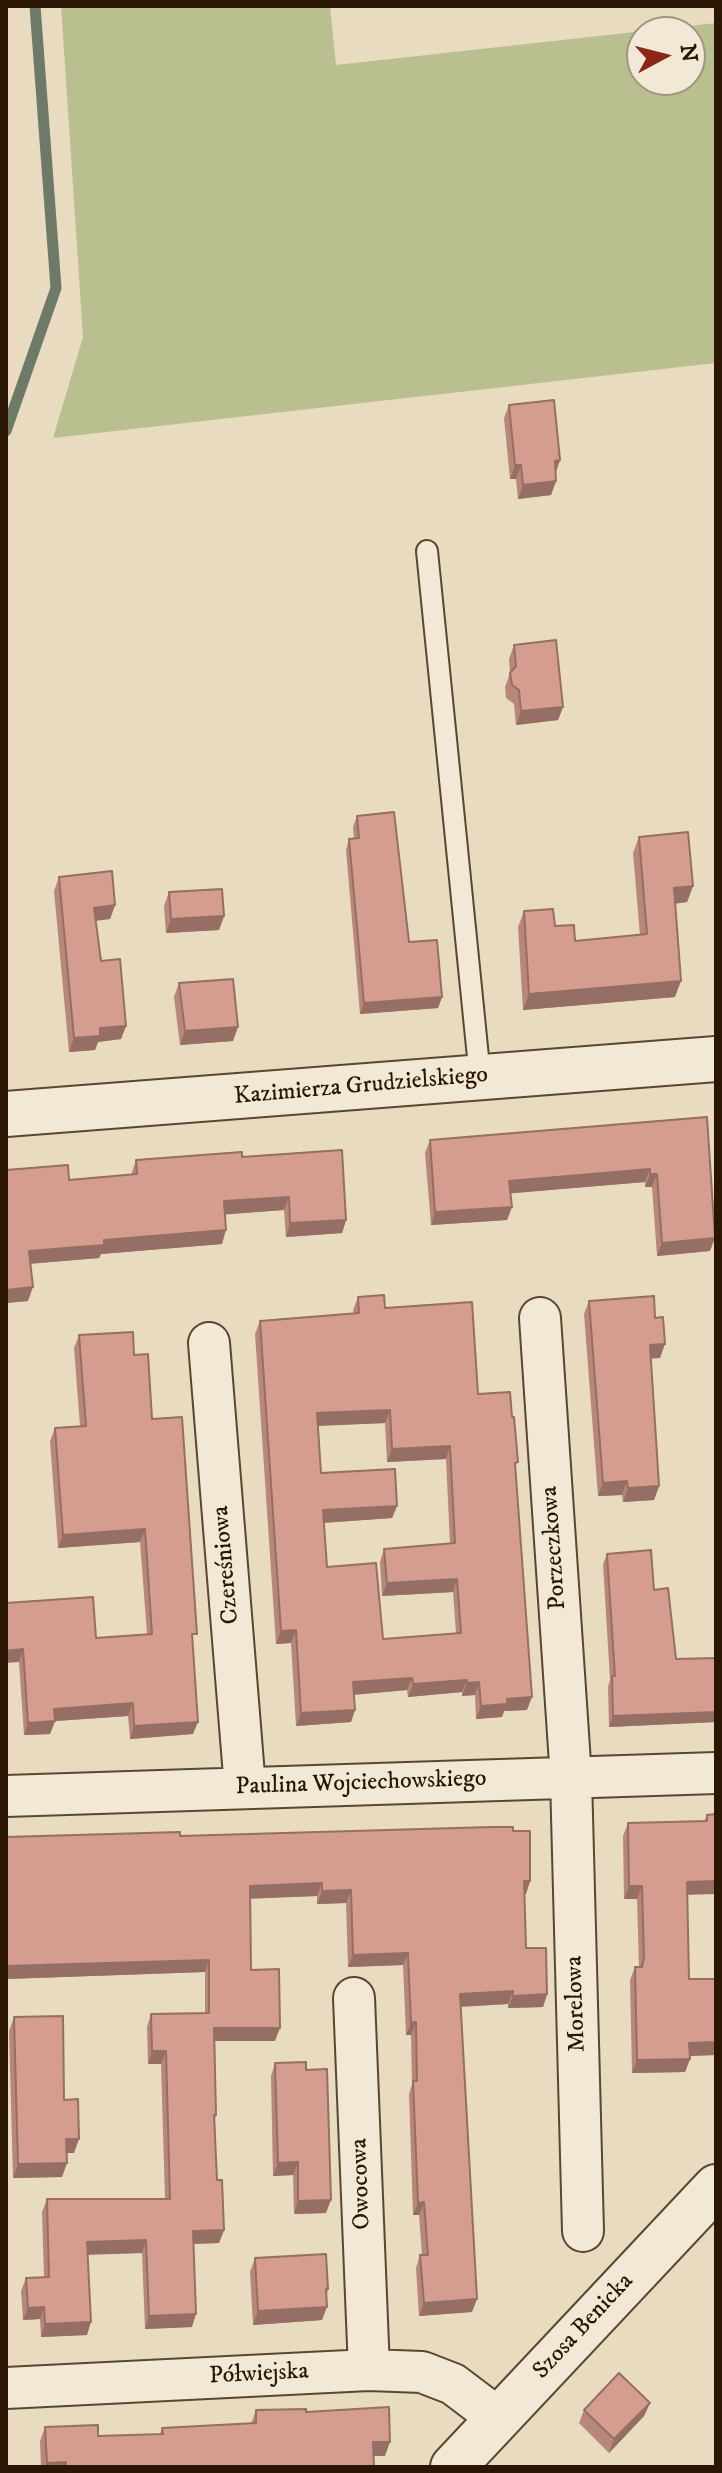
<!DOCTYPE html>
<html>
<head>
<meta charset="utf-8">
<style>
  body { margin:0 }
  #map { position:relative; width:722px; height:2473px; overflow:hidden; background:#e9dbbf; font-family:"IM FELL DW Pica",serif }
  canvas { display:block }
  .frame { position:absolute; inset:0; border:8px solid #2a1603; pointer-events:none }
  .north { position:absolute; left:626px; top:16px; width:80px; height:80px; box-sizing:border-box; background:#f1e8d5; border:2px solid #a19481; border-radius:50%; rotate:83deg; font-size:22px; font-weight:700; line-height:32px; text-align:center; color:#2a1603 }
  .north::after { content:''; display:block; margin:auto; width:28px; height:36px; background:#8f2418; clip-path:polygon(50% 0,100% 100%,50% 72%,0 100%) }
</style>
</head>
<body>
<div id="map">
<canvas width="722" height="2473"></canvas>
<div class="frame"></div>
<div class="north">N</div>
</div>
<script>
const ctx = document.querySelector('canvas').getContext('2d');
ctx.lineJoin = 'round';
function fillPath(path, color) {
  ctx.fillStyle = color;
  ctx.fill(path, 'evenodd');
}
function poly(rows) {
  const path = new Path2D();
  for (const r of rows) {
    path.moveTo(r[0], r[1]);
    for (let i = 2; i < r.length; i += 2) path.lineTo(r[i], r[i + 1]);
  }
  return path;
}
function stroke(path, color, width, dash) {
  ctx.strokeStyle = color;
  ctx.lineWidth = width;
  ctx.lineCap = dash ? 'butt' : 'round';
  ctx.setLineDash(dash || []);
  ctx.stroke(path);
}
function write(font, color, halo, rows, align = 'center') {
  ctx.font = font + ' "IM FELL DW Pica",serif';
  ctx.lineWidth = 6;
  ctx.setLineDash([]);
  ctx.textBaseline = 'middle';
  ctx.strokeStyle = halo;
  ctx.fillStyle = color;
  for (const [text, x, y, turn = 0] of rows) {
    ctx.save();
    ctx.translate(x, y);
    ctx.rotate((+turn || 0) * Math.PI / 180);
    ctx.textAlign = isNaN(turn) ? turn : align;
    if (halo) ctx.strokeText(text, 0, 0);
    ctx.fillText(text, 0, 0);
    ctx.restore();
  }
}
const green = poly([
  [61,6,330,6,336,65,716,23,716,363,53,438,83,337],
  [642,32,690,32,690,80,642,80]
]);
const stream = poly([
  [6,431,56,288,35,6]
]);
const service = poly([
  [427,551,480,1077]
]);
const minor = poly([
  [540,1318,571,1778,583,2231],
  [209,1343,245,1788],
  [6,1796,716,1773],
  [354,1998,369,2370],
  [6,2388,369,2370,422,2372,453,2384,498,2418]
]);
const tertiary = poly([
  [6,1114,716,1059],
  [453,2467,716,2187]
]);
const wall = poly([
  [509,405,560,460,556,472,556,481,551,495,518,499,516,479,510,479,504,418],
  [514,645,563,707,558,720,516,725,514,704,506,698,505,687,510,673,509,659],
  [357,816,409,942,442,997,438,1008,360,1014,346,850,349,839,354,839,353,827],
  [639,837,693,886,687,902,675,904,675,997,523,1010,518,927,524,911,555,926,575,941,640,935,633,853],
  [59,877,115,905,110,919,96,921,101,961,126,1026,121,1039,98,1042,95,1050,69,1052,54,891],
  [169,892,224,916,219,930,166,933,164,906],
  [179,983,233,1041,180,1045,174,997],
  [707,1117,710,1251,657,1256,652,1187,645,1187,645,1182,510,1193,512,1207,507,1220,431,1225,425,1153,430,1140],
  [242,1157,346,1220,342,1233,286,1237,284,1210,225,1214,222,1244,101,1254,99,1258,30,1264,28,1301,6,1303,69,1180,131,1175,136,1160],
  [358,1297,385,1308,478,1394,515,1469,527,1710,504,1711,502,1717,476,1719,475,1695,462,1696,462,1692,408,1697,407,1690,354,1695,355,1710,351,1722,296,1726,291,1643,276,1644,255,1334,260,1321,354,1314,353,1310],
  [385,1423,387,1462,446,1459,450,1544,384,1549,380,1562,382,1596,453,1592,456,1633,383,1639,327,1567,324,1523,392,1518,397,1506,321,1473,318,1426],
  [589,1301,655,1318,660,1358,651,1358,659,1486,654,1500,623,1502,622,1495,598,1496,584,1314],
  [79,1335,134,1355,152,1419,193,1645,193,1734,130,1739,128,1716,55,1721,50,1734,24,1735,19,1662,6,1603,96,1638,147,1634,140,1542,58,1548,50,1441,55,1428,80,1426,74,1348],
  [607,1554,654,1590,676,1659,716,1658,716,1722,609,1727,608,1687,610,1680,603,1564],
  [716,1814,687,1895,689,1979,716,1979,716,2055,690,2056,690,2059,685,2072,632,2073,630,1980,635,1967,639,1967,637,1899,624,1899,623,1836,628,1823,704,1821,707,1815],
  [513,1831,530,1881,526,1894,524,1894,526,1948,547,1994,543,2007,508,2008,508,2004,460,2007,472,2312,419,2316,416,2268,420,2255,422,2255,419,2215,413,2215,409,2094,412,2084,411,2035,406,2035,403,1965,348,1967,346,1903,317,1904,317,1896,250,1898,251,1970,275,2041,215,2041,216,2115,215,2120,217,2180,224,2230,219,2243,193,2244,192,2327,145,2329,142,2253,88,2254,87,2335,41,2337,40,2319,23,2320,21,2291,26,2278,44,2277,42,2212,47,2199,165,2199,161,2064,148,2064,147,2027,151,2014,205,2013,205,1972,6,1979,6,1837,180,1836],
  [14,2017,64,2100,74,2153,67,2153,62,2177,13,2178,9,2031],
  [275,2063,306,2070,326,2213,294,2214,293,2175,273,2176,271,2076],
  [255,2258,328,2289,322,2320,253,2325,250,2272],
  [650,2403,644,2416,609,2453,579,2423,584,2410],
  [256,2410,306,2412,385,2456,374,2456,374,2467,41,2467,40,2441,45,2427,98,2436,160,2434,162,2428,251,2424]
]);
const shadedWall = poly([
  [560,460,555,474,555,461],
  [515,465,521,465,516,479,510,479],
  [556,481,551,495,518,499,523,485],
  [563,707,558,720,516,725,521,711],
  [693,886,687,902,668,904,674,888],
  [115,905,110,919,89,921,94,908],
  [224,916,219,930,166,933,171,919],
  [681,981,675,997,523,1010,529,994],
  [442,997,438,1008,360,1014,364,1003],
  [126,1026,121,1039,98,1042,95,1050,69,1052,74,1038,100,1028],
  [238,1027,233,1041,180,1045,185,1031],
  [650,1169,645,1182,504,1194,509,1181],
  [650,1174,657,1174,652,1187,645,1187],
  [289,1197,284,1210,219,1215,224,1201],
  [512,1207,507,1220,431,1225,435,1212],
  [346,1220,342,1233,286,1237,290,1223],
  [226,1230,222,1244,101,1254,99,1258,24,1264,29,1251,104,1240],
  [715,1238,710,1251,657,1256,662,1243],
  [33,1287,28,1301,6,1303,6,1290],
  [665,1344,660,1358,645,1359,650,1345],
  [390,1410,385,1423,312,1426,317,1413],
  [450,1446,446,1459,387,1462,392,1449],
  [627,1481,622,1495,598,1496,603,1483],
  [659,1486,654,1500,623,1502,628,1488],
  [397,1506,392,1518,319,1523,323,1510],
  [145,1529,140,1542,58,1548,63,1535],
  [457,1579,453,1592,382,1596,387,1583],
  [296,1630,291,1643,276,1644,281,1631],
  [23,1649,19,1662,6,1663,6,1651],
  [412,1678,407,1690,349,1695,353,1682],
  [467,1680,462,1692,408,1697,413,1684],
  [479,1682,475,1695,462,1696,467,1683],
  [532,1697,527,1710,504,1711,502,1717,476,1719,481,1706,507,1699],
  [133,1703,128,1716,55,1721,50,1734,24,1735,28,1723,54,1709],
  [355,1710,351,1722,296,1726,301,1713],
  [716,1712,716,1722,609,1727,613,1716],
  [198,1722,193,1734,130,1739,134,1726],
  [524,1881,530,1881,526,1894,519,1894],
  [716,1881,716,1894,682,1895,687,1882],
  [322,1883,317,1896,246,1899,250,1886],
  [629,1886,642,1886,637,1899,624,1899],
  [351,1890,346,1903,317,1904,322,1891],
  [408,1953,403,1965,348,1967,353,1955],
  [209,1960,205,1972,6,1979,6,1966],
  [513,1991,508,2004,455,2007,460,1994],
  [547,1994,543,2007,508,2008,513,1996],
  [416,2022,411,2035,406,2035,411,2023],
  [214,2028,280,2028,275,2041,210,2041],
  [716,2042,716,2055,685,2056,689,2043],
  [152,2051,166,2051,161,2064,148,2064],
  [690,2059,685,2072,632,2073,637,2060],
  [66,2139,79,2139,74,2153,61,2153],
  [298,2162,293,2175,273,2176,278,2163],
  [67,2163,62,2177,13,2178,18,2164],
  [331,2200,326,2213,294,2214,298,2201],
  [424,2202,419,2215,413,2215,418,2203],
  [224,2230,219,2243,188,2244,193,2231],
  [146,2240,142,2253,83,2255,87,2242],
  [477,2299,472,2312,419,2316,424,2303],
  [44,2307,40,2319,23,2320,28,2308],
  [327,2307,322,2320,253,2325,258,2311],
  [196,2314,192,2327,145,2329,149,2316],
  [91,2322,87,2335,41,2337,45,2324],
  [650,2403,644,2416,609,2453,614,2439],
  [373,2442,390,2442,385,2456,368,2456],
  [66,2462,64,2467,46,2467,47,2463]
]);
const building = poly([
  [554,400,560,460,555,461,556,481,523,485,521,465,515,465,509,405,554,400],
  [556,640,563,707,521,711,519,690,512,685,510,673,516,666,514,645,556,640],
  [394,812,409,942,437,940,442,997,364,1003,349,839,359,838,357,816,394,812],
  [688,832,693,886,674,888,681,981,529,994,524,911,553,909,555,926,574,925,575,941,647,934,639,837,688,832],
  [112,871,115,905,94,908,101,961,120,959,126,1026,100,1028,100,1036,74,1038,59,877,112,871],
  [222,889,224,916,171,919,169,892,222,889],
  [233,979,238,1027,185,1031,179,983,233,979],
  [707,1117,715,1238,662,1243,657,1174,650,1174,650,1169,509,1181,512,1207,435,1212,430,1140,707,1117],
  [342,1150,346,1220,290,1223,289,1197,224,1201,226,1230,104,1240,104,1245,29,1251,33,1287,6,1290,6,1170,68,1165,69,1180,137,1174,136,1160,242,1152,242,1157,342,1150],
  [384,1295,385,1308,472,1302,478,1394,510,1392,512,1417,514,1417,518,1462,515,1463,532,1697,507,1699,507,1704,481,1706,479,1682,467,1683,467,1680,413,1684,412,1678,353,1682,355,1710,301,1713,296,1630,281,1631,260,1321,359,1313,358,1297,384,1295],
  [390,1410,392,1449,450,1446,455,1543,384,1549,387,1583,457,1579,461,1633,383,1639,376,1563,327,1567,323,1510,397,1506,395,1469,321,1473,317,1413,390,1410],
  [654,1296,655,1318,663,1317,665,1344,650,1345,659,1486,628,1488,627,1481,603,1483,589,1301,654,1296],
  [133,1332,134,1355,148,1354,152,1419,182,1417,197,1634,192,1634,198,1722,134,1726,133,1703,54,1709,55,1721,28,1723,23,1649,6,1651,6,1603,93,1597,96,1638,152,1634,145,1529,63,1535,55,1428,86,1426,79,1335,133,1332],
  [651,1550,654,1590,668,1588,676,1659,716,1658,716,1712,613,1716,612,1676,615,1676,607,1554,651,1550],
  [716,1814,716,1881,687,1882,689,1979,716,1979,716,2042,689,2043,690,2059,637,2060,635,1967,642,1967,644,1958,642,1886,629,1886,628,1823,707,1821,707,1815,716,1814],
  [491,1827,513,1827,513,1831,530,1831,530,1881,524,1881,526,1948,546,1948,547,1994,513,1996,513,1991,460,1994,477,2299,424,2303,420,2255,428,2255,424,2202,418,2203,413,2081,417,2081,416,2022,411,2023,408,1953,353,1955,351,1890,322,1891,322,1883,250,1886,251,1970,279,1969,280,2028,214,2028,216,2115,214,2115,217,2180,222,2180,224,2230,193,2231,196,2314,149,2316,146,2240,87,2242,91,2322,45,2324,44,2307,28,2308,26,2278,49,2277,47,2199,170,2199,166,2051,152,2051,151,2014,209,2013,209,1960,6,1966,6,1837,180,1832,180,1836,491,1827],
  [63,2016,64,2100,78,2099,79,2139,66,2139,67,2163,18,2164,14,2017,63,2016],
  [306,2062,306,2070,327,2069,331,2200,298,2201,298,2162,278,2163,275,2063,306,2062],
  [326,2254,328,2289,326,2289,327,2307,258,2311,255,2258,326,2254],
  [619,2373,650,2403,614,2439,584,2410,619,2373],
  [389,2407,390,2442,373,2442,374,2467,66,2467,66,2462,47,2463,45,2427,98,2425,98,2436,163,2434,162,2428,256,2423,256,2410,306,2409,306,2412,389,2407]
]);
const streetNames = [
  ["Kazimierza Grudzielskiego",361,1087,-5],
  ["Porzeczkowa",555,1548,-94],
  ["Czereśniowa",227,1565,-95],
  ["Paulina Wojciechowskiego",361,1784,-2],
  ["Morelowa",577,2004,-92],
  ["Owocowa",362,2184,-92],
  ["Szosa Benicka",584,2327,-47],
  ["Półwiejska",259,2375,-3]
];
fillPath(green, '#babf8f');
stroke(stream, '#6d7a68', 11);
stroke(service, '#5a4732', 24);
stroke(minor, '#5a4732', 44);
stroke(tertiary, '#5a4732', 48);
stroke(service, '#f1e8d5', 20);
stroke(minor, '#f1e8d5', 40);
stroke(tertiary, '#f1e8d5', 44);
fillPath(wall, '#b7877b');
fillPath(shadedWall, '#956e64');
fillPath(building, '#d59d8f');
stroke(building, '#956e64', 2);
write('24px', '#2a1603', '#f1e8d5', streetNames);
</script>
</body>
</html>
